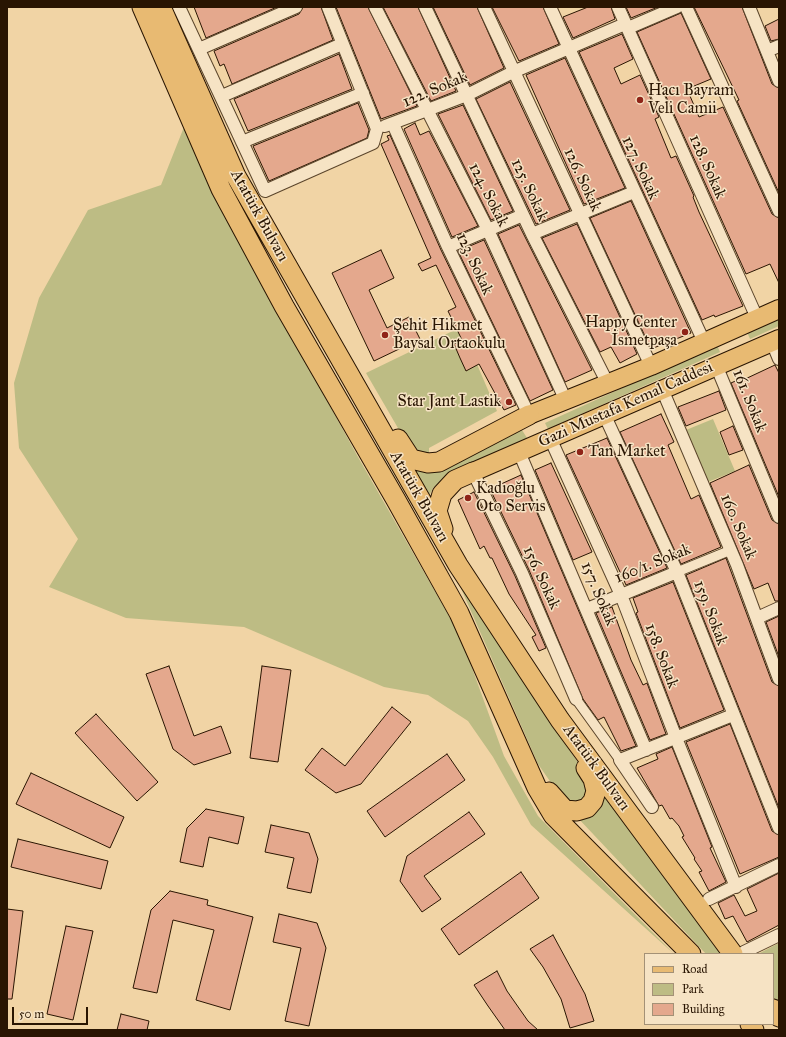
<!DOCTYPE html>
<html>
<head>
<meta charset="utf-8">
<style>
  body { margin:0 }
  #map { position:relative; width:786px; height:1037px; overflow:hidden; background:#f1d4a5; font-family:"IM FELL Great Primer",serif }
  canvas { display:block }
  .frame { position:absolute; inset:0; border:8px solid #291502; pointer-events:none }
  .legend { position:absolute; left:644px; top:953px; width:130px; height:72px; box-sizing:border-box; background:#f6e3c4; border:1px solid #a49176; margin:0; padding:5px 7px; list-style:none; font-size:12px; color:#291502 }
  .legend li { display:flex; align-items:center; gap:8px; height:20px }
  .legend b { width:20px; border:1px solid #a49176 }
  .scale { position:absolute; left:12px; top:1007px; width:76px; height:18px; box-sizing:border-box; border:2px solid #291502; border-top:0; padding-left:5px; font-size:12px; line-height:14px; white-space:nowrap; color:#291502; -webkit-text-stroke:3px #f6e3c4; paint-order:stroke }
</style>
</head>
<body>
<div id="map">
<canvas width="786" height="1037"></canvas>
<div class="frame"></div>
<ul class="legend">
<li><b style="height:5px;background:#e8ba72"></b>Road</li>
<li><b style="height:11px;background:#bdbc84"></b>Park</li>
<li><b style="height:11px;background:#e4a88d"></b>Building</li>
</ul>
<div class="scale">50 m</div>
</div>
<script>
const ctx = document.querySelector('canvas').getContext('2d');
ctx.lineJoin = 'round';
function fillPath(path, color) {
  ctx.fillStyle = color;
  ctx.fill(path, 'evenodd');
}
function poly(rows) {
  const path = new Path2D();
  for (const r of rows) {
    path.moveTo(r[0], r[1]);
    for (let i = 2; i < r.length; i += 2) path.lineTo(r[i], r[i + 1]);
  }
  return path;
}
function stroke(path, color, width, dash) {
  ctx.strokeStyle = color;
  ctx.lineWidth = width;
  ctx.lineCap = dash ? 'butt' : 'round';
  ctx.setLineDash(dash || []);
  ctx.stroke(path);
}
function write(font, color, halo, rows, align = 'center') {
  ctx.font = font + ' "IM FELL Great Primer",serif';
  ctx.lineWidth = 3;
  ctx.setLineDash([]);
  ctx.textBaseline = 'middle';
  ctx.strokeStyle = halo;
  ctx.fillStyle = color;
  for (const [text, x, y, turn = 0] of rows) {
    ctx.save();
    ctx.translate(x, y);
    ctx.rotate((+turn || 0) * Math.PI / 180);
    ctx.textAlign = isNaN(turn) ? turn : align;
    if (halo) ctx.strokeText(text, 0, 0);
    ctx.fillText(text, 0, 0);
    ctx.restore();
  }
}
const green = poly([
  [184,127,249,259,358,457,460,635,504,756,538,816,674,954,531,825,493,757,468,721,428,695,384,687,244,627,126,618,49,587,78,539,19,448,14,383,39,298,88,210,161,185],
  [779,319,779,326,750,339,747,332],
  [461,327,497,411,429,448,429,454,421,454,409,447,366,373],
  [717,345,720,352,548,429,545,423],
  [713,419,735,471,708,482,686,430],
  [522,430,527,438,442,480,433,488,428,498,409,466,437,470],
  [456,577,579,764,589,794,581,800,572,802,563,800,538,764],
  [606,790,723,954,706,954,577,817,591,813,601,807],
  [779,943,779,1006,773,997,773,954,758,954]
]);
const building = poly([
  [194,7,277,7,206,38,194,7],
  [303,7,321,7,333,40,232,84,224,64,220,66,214,51,299,14,303,7],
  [336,7,368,7,417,106,381,119,336,7],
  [383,7,418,7,456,91,431,101,383,7],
  [433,7,477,7,504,68,470,85,433,7],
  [492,7,543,7,559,44,519,61,492,7],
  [588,7,611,7,615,19,573,38,563,17,588,7],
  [626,7,658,7,631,18,626,7],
  [694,7,742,7,772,84,779,88,779,193,737,101,739,100,727,75,694,7],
  [681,13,711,79,687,89,699,117,723,107,772,214,779,218,779,283,770,264,746,274,637,32,681,13],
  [779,19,779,39,771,41,765,26,779,19],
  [622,34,633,59,614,68,621,84,640,75,659,117,655,119,671,158,676,156,694,196,693,197,699,212,743,306,715,317,714,315,702,320,579,52,622,34],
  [339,54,352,89,248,131,234,99,339,54],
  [565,58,625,188,584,204,526,75,565,58],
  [510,82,570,210,536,224,476,99,510,82],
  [358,103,369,130,367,138,269,181,253,146,358,103],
  [463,105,513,211,491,220,438,114,463,105],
  [415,123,420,135,429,131,478,226,452,237,404,129,415,123],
  [390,135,441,250,516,405,504,410,479,364,466,371,460,358,454,344,462,340,448,311,456,307,436,265,422,271,418,264,431,258,381,144,389,140,387,136,390,135],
  [631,201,691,333,651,349,590,218,631,201],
  [577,224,637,354,620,363,611,347,600,352,542,238,577,224],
  [519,225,592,370,565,382,498,234,519,225],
  [484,240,553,390,530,401,458,251,484,240],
  [381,250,394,278,369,290,387,328,409,317,420,339,374,361,332,273,381,250],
  [775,365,779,373,779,497,731,383,742,378,743,380,775,365],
  [719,391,726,410,686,426,678,407,719,391],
  [661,414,674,442,668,445,691,499,699,495,721,547,681,564,620,432,661,414],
  [733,426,743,450,729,455,720,432,733,426],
  [607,438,667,568,626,585,566,455,607,438],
  [551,463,592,552,573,560,535,470,551,463],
  [749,465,772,520,779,524,779,601,775,601,768,583,754,589,710,483,749,465],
  [521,475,636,746,621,751,604,717,598,720,583,699,529,570,490,489,521,475],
  [474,492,515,576,546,648,539,651,532,637,536,635,509,594,492,558,490,558,484,546,480,549,458,500,474,492],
  [726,558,772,682,779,686,779,808,686,575,726,558],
  [673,582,724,710,680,728,636,613,638,612,633,598,673,582],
  [612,607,631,660,643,685,647,683,666,734,650,740,596,613,612,607],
  [779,616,779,657,766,622,779,616],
  [169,666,194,736,221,726,231,753,194,765,173,749,146,674,169,666],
  [262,666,291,670,278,762,250,758,262,666],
  [392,707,411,722,361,784,336,793,305,770,322,748,345,766,392,707],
  [96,714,158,782,137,801,75,733,96,714],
  [730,724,772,831,779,835,779,857,740,874,686,742,730,724],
  [672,747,712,847,710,848,726,882,709,891,699,872,702,871,694,859,695,858,682,837,684,836,679,826,672,818,670,819,662,805,659,806,637,768,658,759,656,754,672,747],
  [447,754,465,780,385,837,367,811,447,754],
  [31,773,124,817,110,848,16,804,31,773],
  [206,809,244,817,238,844,209,837,203,867,180,862,187,828,206,809],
  [469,812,485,834,424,876,441,899,422,912,400,881,407,856,469,812],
  [271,825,309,833,318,859,311,893,287,888,294,858,265,852,271,825],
  [18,839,108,861,101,889,11,867,18,839],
  [521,872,539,898,459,955,441,929,521,872],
  [779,873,779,925,747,942,733,916,725,919,718,903,734,895,745,916,757,911,747,889,779,873],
  [170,891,208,900,207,905,253,917,230,1010,196,1000,214,930,173,920,157,993,133,988,151,910,170,891],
  [7,909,23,911,12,999,7,999,7,909],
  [279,914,317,923,326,948,309,1026,285,1021,301,948,273,942,279,914],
  [66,926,93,931,73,1020,47,1014,66,926],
  [553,935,585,994,594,1021,570,1028,561,999,543,967,530,949,553,935],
  [497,971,507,991,528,1021,538,1030,505,1030,488,1006,474,985,497,971],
  [121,1014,149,1021,147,1030,117,1030,121,1014]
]);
const pedestrian = poly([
  [677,572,731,550],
  [576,699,620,760]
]);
const minor = poly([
  [179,7,265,191,373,143,377,129],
  [328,7,377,129],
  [375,7,488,230,566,401],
  [425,7,532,234,608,384],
  [484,7,651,366],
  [550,7,704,342],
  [618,7,757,318],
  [686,7,779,211],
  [749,7,779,81],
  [628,28,677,7],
  [199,49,296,7],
  [767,51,779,46],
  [222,96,342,44],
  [393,124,448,247,529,415],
  [385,126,467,95,513,72,625,24],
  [242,142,363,93],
  [532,234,634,192],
  [448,247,523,215],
  [772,342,779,359],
  [716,365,779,517],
  [662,389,737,565,779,679],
  [604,414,677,572,779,828],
  [550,438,621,595,676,738,736,887],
  [519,452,646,750],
  [473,472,522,573,576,699],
  [587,609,677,572],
  [757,618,779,608],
  [652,807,620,760,733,715],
  [709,899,779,865],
  [744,952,779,935]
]);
const primary = poly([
  [529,415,651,366,779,309],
  [473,472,779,339]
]);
const trunk = poly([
  [142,7,221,189,284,306,396,500,459,613,537,788,553,815,691,954],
  [161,7,236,176,458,565,560,720,733,954],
  [398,439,411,459,428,463,439,462,529,415],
  [443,529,437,511,442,494,455,480,473,472],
  [549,792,565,810,577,811,587,808,593,801,596,791,593,779,586,768],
  [773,1009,779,1017],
  [750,1024,754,1030]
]);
const markers = [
  [640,100,4,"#8f2418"],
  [685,332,4,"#8f2418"],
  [385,335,4,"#8f2418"],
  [509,402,4,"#8f2418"],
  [580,452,4,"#8f2418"],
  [468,498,4,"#8f2418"]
];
const streetNames = [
  ["122. Sokak",435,90,-23],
  ["128. Sokak",707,167,66],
  ["127. Sokak",640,168,65],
  ["126. Sokak",582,180,65],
  ["125. Sokak",529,190,65],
  ["124. Sokak",488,195,63],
  ["Atatürk Bulvarı",259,216,61],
  ["123. Sokak",474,264,65],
  ["161. Sokak",749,401,68],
  ["Gazi Mustafa Kemal Caddesi",626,405,-24],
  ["Atatürk Bulvarı",419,497,60],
  ["160. Sokak",738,527,67],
  ["160/1. Sokak",653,564,-22],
  ["156. Sokak",541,578,65],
  ["157. Sokak",598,594,67],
  ["159. Sokak",710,613,69],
  ["158. Sokak",661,656,69],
  ["Atatürk Bulvarı",596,768,54]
];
const poiNames = [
  ["Hacı Bayram",648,91],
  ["Veli Camii",648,109],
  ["Happy Center",677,323,"right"],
  ["İsmetpaşa",677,341,"right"],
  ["Şehit Hikmet",393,326],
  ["Baysal Ortaokulu",393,344],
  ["Star Jant Lastik",501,402,"right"],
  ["Tan Market",588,452],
  ["Kadıoğlu",476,489],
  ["Oto Servis",476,507]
];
fillPath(green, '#bdbc84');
fillPath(building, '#e4a88d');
stroke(building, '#291502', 1);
stroke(pedestrian, '#5b452b', 11);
stroke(minor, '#5b452b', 14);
stroke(primary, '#291502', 20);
stroke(trunk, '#291502', 21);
stroke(pedestrian, '#f6e3c4', 9);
stroke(minor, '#f6e3c4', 12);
stroke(primary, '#e8ba72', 18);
stroke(trunk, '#e8ba72', 19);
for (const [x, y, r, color] of markers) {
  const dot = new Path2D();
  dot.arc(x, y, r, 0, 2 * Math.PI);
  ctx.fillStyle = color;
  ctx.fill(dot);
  stroke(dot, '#f6e3c4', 1.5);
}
write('16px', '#291502', '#f6e3c4', streetNames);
write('16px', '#291502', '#f6e3c4', poiNames, 'left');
</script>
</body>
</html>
